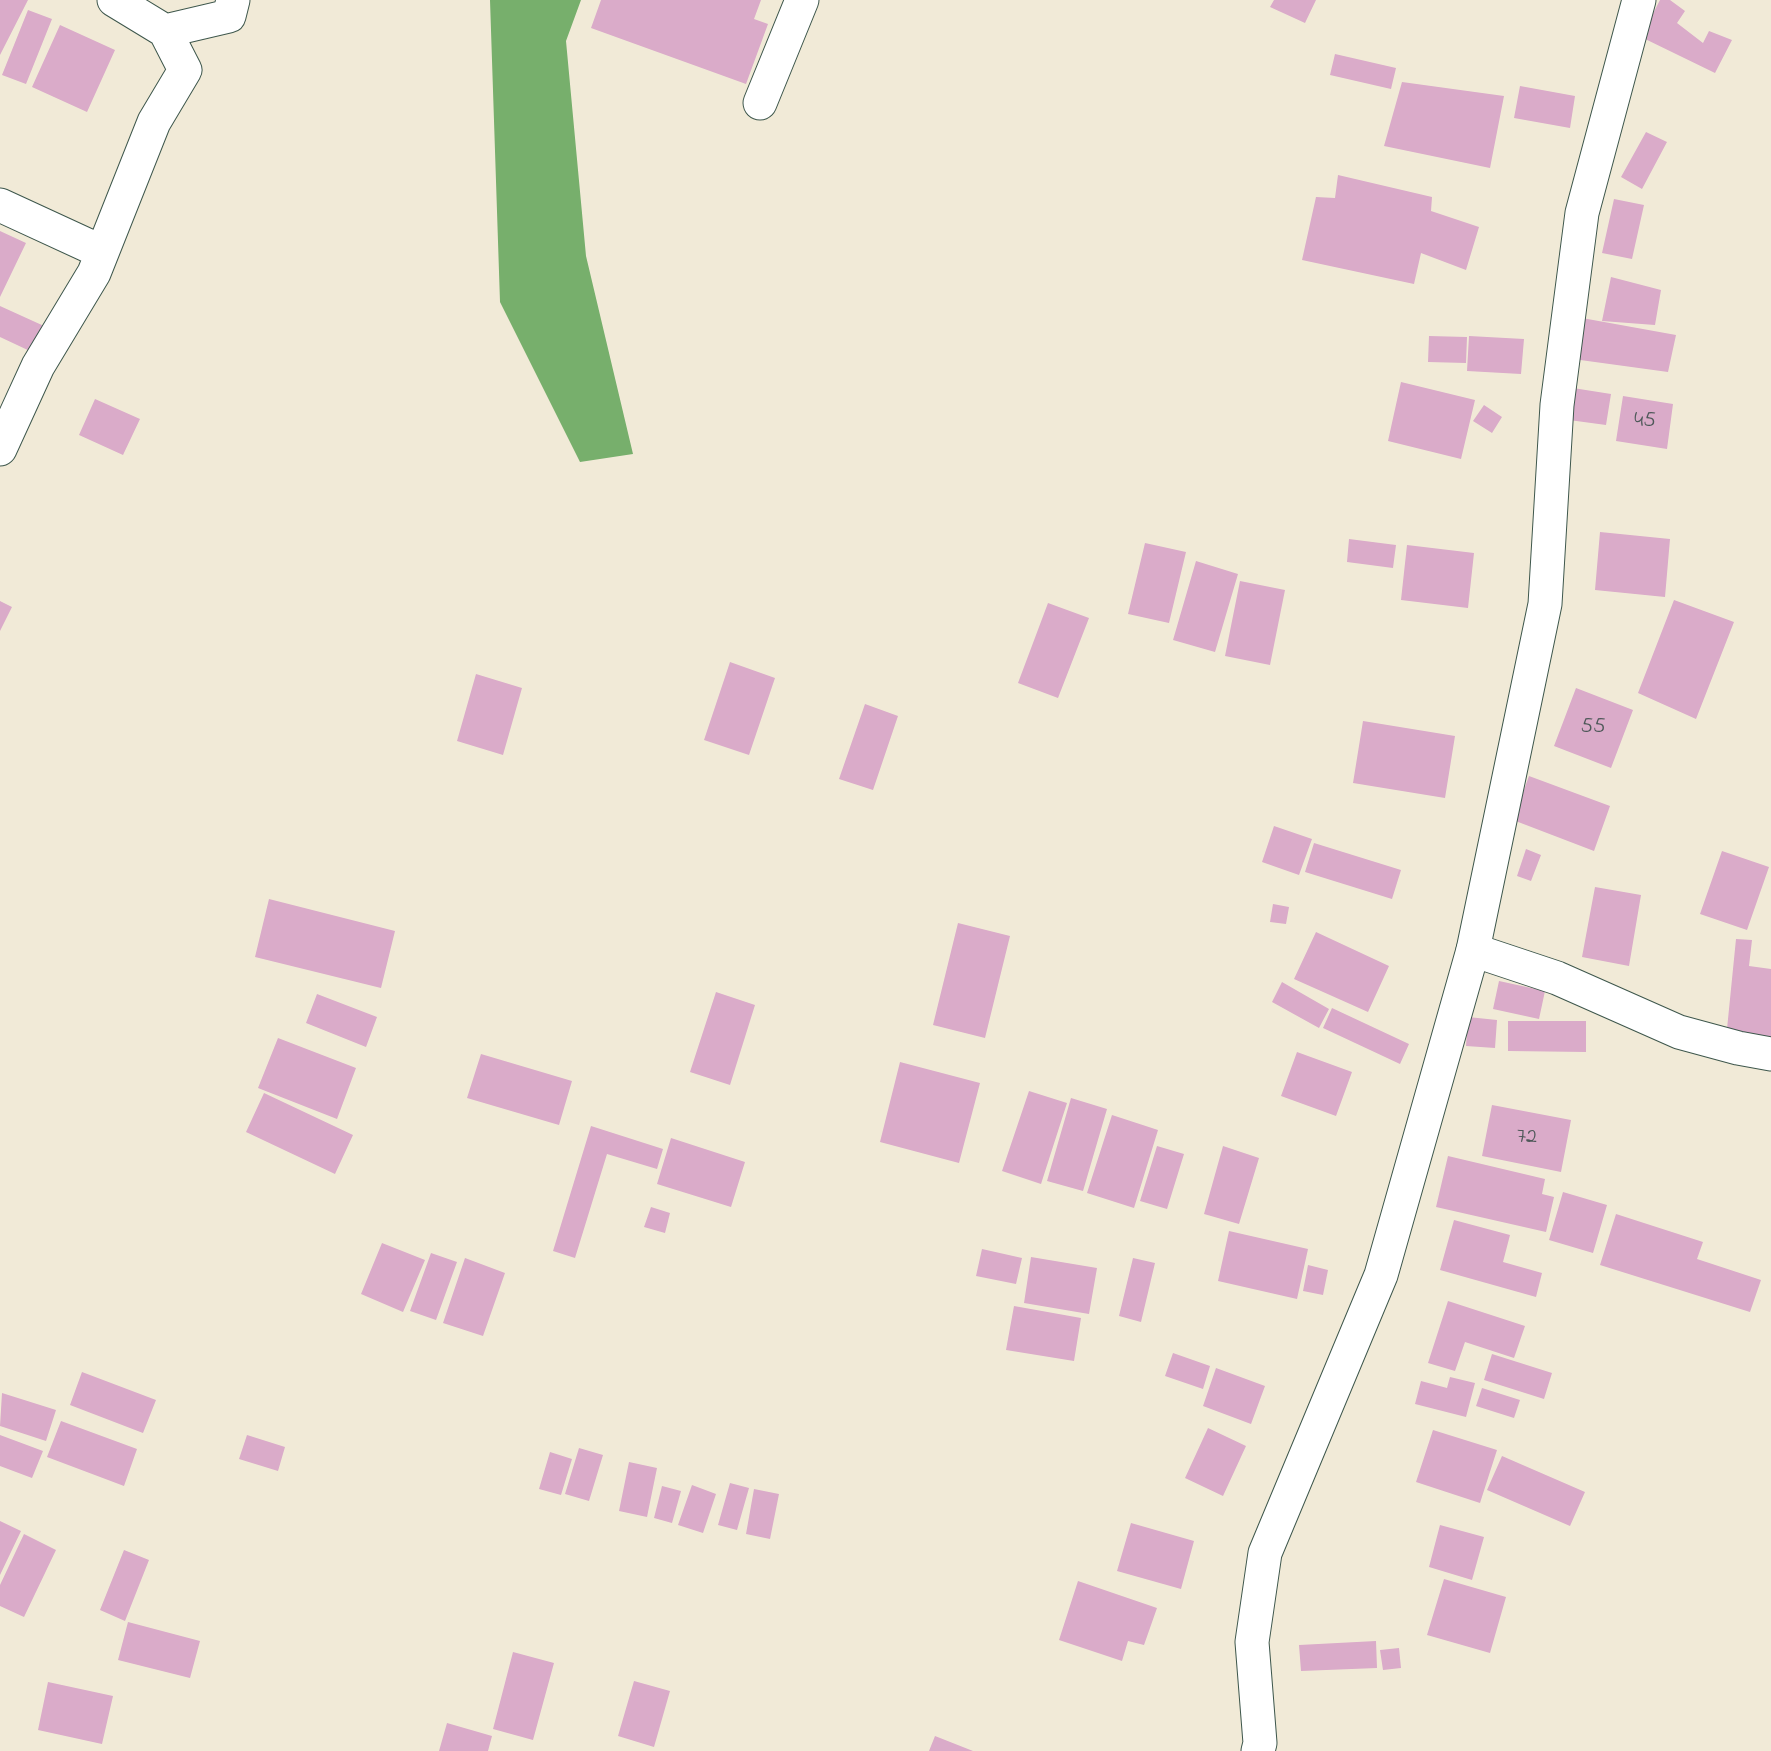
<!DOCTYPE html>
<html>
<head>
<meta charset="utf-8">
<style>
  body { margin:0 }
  canvas { display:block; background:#f1ead7 }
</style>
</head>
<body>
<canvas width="1771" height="1751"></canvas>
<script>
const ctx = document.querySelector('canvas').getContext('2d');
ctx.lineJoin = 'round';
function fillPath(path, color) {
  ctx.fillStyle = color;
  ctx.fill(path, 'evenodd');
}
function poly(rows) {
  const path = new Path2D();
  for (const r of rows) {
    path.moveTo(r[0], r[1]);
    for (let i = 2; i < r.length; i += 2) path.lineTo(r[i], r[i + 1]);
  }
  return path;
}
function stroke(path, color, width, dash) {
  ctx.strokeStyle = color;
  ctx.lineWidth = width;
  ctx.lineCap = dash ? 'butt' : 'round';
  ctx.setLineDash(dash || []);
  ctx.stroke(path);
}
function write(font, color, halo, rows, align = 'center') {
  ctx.font = font + ' "Indie Flower",sans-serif';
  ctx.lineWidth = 4.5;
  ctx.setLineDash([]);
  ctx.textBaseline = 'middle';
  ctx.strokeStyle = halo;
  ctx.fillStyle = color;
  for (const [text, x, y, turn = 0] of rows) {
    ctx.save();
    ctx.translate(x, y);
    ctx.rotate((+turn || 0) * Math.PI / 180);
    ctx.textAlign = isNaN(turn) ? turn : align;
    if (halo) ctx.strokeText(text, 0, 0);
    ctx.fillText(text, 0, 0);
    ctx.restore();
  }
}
const forest = poly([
  [490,0,581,0,566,41,586,256,633,454,580,462,500,302]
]);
const building = poly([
  [0,0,28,0,0,55],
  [601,0,761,0,754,19,768,24,746,84,591,28],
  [1274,0,1316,0,1305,23,1270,7],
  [1660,0,1670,0,1685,11,1677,23,1703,43,1709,31,1732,40,1715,73,1641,37],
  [28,10,52,19,26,84,2,75],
  [60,25,115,50,87,112,32,87],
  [1335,54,1396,68,1391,89,1330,75],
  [1402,82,1504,96,1490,168,1384,146],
  [1520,86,1575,96,1570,128,1514,118],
  [1646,132,1667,142,1642,189,1621,177],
  [1338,175,1432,197,1431,211,1479,227,1466,270,1421,253,1414,284,1302,260,1316,197,1335,198],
  [1614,199,1644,205,1632,259,1602,253],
  [0,231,26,243,0,297],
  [1611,277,1661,290,1655,325,1602,321],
  [0,306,44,326,32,352,0,337],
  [1582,318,1676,335,1668,372,1573,359],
  [1429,336,1467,337,1466,363,1428,362],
  [1469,336,1524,339,1521,374,1467,371],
  [1401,382,1475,400,1461,459,1388,441],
  [1573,388,1611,394,1606,425,1569,420],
  [1623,396,1673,404,1667,449,1616,441],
  [95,399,140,419,123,455,79,435],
  [1484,405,1502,417,1492,433,1473,421],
  [1600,532,1670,539,1665,597,1595,590],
  [1349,539,1396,545,1393,568,1347,562],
  [1145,543,1186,552,1169,623,1128,614],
  [1407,545,1474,553,1468,608,1401,600],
  [1196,561,1238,574,1215,652,1173,640],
  [1240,581,1285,590,1270,665,1225,656],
  [1674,600,1734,622,1696,719,1638,693],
  [0,601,12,607,0,631],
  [1048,603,1089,618,1058,698,1018,683],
  [730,662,775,678,749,755,704,740],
  [476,674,522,688,503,755,457,741],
  [1576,688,1633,710,1611,768,1554,746],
  [865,704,898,716,873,790,839,779],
  [1363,721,1455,736,1445,798,1353,783],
  [1529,776,1610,806,1594,851,1513,820],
  [1274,826,1312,839,1299,875,1262,862],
  [1314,843,1401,870,1392,899,1305,872],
  [1526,849,1541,855,1531,881,1517,876],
  [1722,851,1769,867,1747,930,1700,914],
  [1595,887,1641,895,1629,966,1582,957],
  [269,899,395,931,381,988,255,957],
  [1273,904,1289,907,1286,924,1270,922],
  [958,923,1010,936,985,1038,933,1025],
  [1316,932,1389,966,1368,1012,1294,979],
  [1736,939,1752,940,1749,966,1771,969,1771,1043,1726,1039],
  [1499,981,1545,991,1539,1019,1493,1009],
  [1282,982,1329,1009,1319,1028,1272,1002],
  [716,992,755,1005,730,1085,690,1072],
  [317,994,377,1017,366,1047,306,1023],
  [1332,1008,1409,1044,1400,1064,1323,1028],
  [1468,1017,1497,1020,1495,1048,1466,1046],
  [1508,1021,1586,1021,1586,1052,1508,1051],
  [278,1038,356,1068,337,1119,258,1088],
  [1297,1052,1352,1072,1336,1116,1281,1096],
  [481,1054,572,1081,559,1125,467,1098],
  [900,1062,980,1083,959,1163,880,1142],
  [1029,1091,1067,1103,1041,1184,1002,1171],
  [264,1093,353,1135,335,1174,246,1132],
  [1071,1098,1107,1109,1083,1191,1047,1181],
  [1492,1105,1571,1120,1561,1172,1482,1156],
  [1112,1115,1158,1130,1134,1208,1087,1193],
  [591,1126,663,1149,657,1169,607,1154,575,1258,553,1251],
  [671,1138,745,1162,731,1207,657,1184],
  [1157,1146,1184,1154,1167,1209,1140,1201],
  [1223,1146,1259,1158,1239,1224,1204,1214],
  [1448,1156,1545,1179,1542,1194,1554,1197,1546,1232,1436,1207],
  [1563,1192,1607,1205,1593,1253,1549,1240],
  [651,1207,670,1213,665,1233,644,1227],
  [1616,1214,1703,1242,1697,1259,1761,1280,1750,1312,1600,1265],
  [1454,1220,1510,1235,1503,1262,1542,1273,1536,1297,1440,1270],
  [1229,1231,1308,1249,1297,1299,1218,1281],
  [382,1243,425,1260,403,1312,361,1294],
  [982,1249,1022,1258,1016,1284,976,1276],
  [431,1253,457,1262,436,1320,410,1311],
  [1031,1257,1097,1268,1089,1314,1024,1303],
  [465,1258,505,1273,483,1336,443,1323],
  [1133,1258,1155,1263,1141,1322,1119,1316],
  [1308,1265,1328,1270,1323,1295,1303,1291],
  [1448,1301,1525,1326,1514,1358,1465,1342,1455,1371,1428,1363],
  [1014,1306,1081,1318,1074,1361,1006,1350],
  [1173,1353,1210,1366,1203,1389,1165,1376],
  [1492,1354,1552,1373,1544,1399,1484,1380],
  [1216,1368,1265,1386,1251,1424,1203,1406],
  [82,1372,156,1400,143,1433,70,1405],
  [1450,1377,1475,1383,1466,1417,1415,1404,1421,1381,1447,1388],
  [1482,1388,1520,1400,1514,1418,1476,1406],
  [2,1393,56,1410,46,1441,0,1426],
  [61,1421,137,1449,124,1486,47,1457],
  [1208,1428,1246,1446,1223,1496,1185,1478],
  [1433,1430,1497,1450,1480,1503,1416,1482],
  [0,1435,43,1451,32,1478,0,1466],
  [247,1435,285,1447,278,1471,239,1459],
  [579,1448,603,1455,589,1501,565,1494],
  [550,1452,572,1459,561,1495,539,1489],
  [1502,1456,1585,1492,1570,1526,1487,1490],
  [629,1462,657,1468,647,1517,619,1511],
  [730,1483,749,1488,737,1530,718,1525],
  [692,1485,716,1494,703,1533,678,1525],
  [662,1486,681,1491,672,1523,654,1518],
  [754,1489,779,1494,770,1539,746,1534],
  [0,1521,21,1531,0,1575],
  [1131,1523,1194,1541,1181,1589,1117,1571],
  [1440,1525,1484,1537,1472,1580,1429,1567],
  [24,1534,56,1550,24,1617,0,1606,0,1585],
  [124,1550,149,1560,125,1621,100,1610],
  [1444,1579,1506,1597,1490,1653,1427,1635],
  [1078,1581,1157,1608,1144,1645,1128,1641,1122,1661,1059,1640],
  [128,1622,200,1641,190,1678,118,1660],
  [1376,1641,1377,1668,1301,1671,1299,1645],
  [1399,1648,1401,1668,1383,1670,1380,1650],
  [513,1652,554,1663,533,1740,493,1729],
  [634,1681,670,1691,654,1747,618,1736],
  [48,1682,113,1696,102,1744,38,1730],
  [447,1723,492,1736,488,1751,439,1751],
  [935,1736,973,1751,929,1751]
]);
const minor = poly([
  [165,31,229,16,233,0],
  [760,103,802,0],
  [0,205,102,252],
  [0,449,38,366,94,273,154,122,185,70,165,31,114,0],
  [1473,950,1557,978,1679,1032,1738,1048,1771,1054]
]);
const tertiary = poly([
  [1258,1751,1260,1743,1252,1642,1265,1553,1381,1275,1473,950,1545,604,1557,405,1582,213,1639,0]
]);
const numberNames = [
  ["45",1645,422],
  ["55",1593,728],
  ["72",1527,1138]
];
fillPath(forest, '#77af6c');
fillPath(building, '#daabc9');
stroke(minor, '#3e574c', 35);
stroke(tertiary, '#3e574c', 35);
stroke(minor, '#fff', 33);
stroke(tertiary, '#fff', 33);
write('22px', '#4e5859', null, numberNames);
</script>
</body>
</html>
